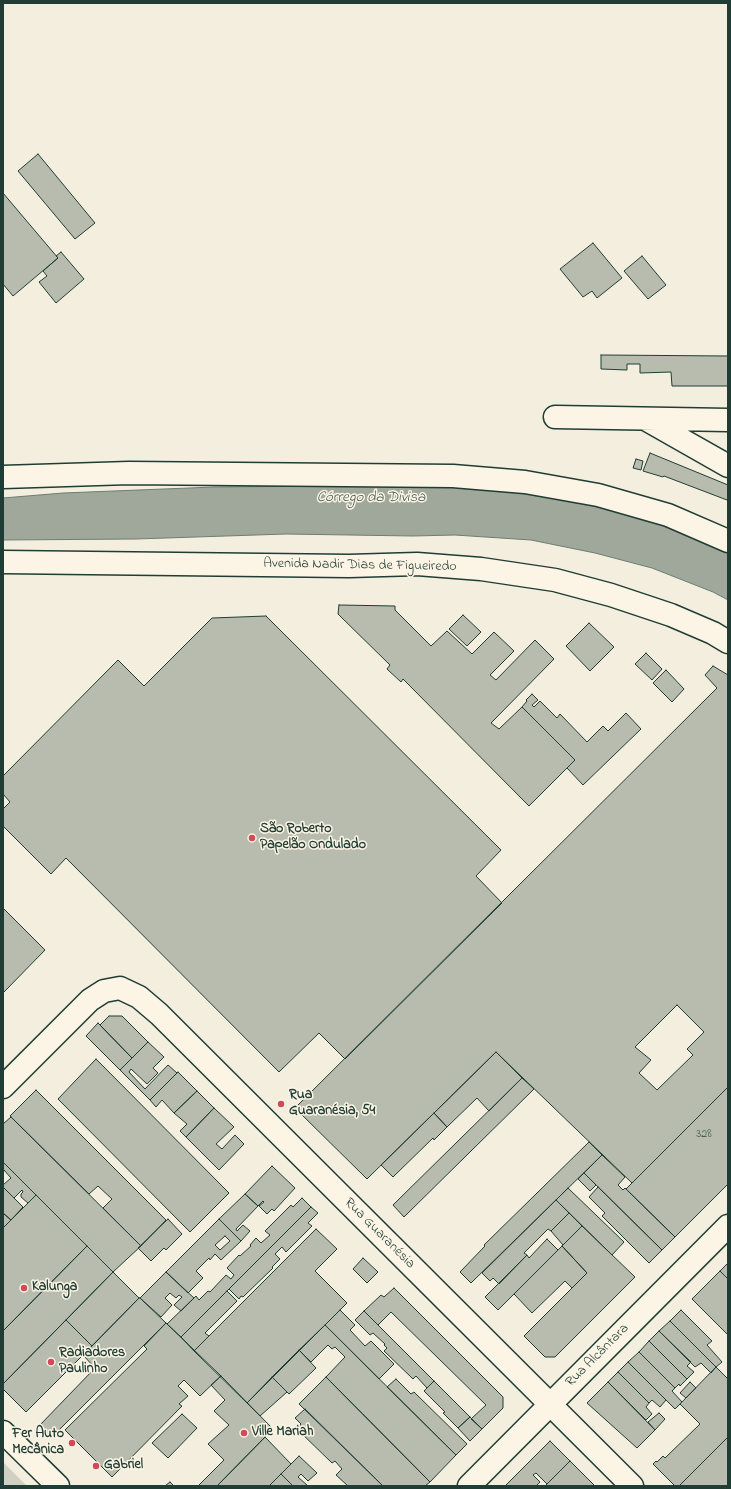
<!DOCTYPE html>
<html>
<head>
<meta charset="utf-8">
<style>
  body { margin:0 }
  #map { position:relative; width:731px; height:1489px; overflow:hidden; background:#f3eede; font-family:"Indie Flower",sans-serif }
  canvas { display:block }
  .frame { position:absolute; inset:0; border:4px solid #1f3d34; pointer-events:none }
</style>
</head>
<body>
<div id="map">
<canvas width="731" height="1489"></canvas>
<div class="frame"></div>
</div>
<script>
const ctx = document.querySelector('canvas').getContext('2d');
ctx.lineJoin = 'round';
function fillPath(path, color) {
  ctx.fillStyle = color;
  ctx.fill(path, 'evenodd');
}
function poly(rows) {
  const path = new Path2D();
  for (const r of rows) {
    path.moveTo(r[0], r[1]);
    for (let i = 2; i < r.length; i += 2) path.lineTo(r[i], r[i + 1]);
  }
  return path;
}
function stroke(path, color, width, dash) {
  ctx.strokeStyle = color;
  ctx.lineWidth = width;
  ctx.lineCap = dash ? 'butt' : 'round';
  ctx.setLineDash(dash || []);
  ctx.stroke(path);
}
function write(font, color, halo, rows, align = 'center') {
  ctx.font = font + ' "Indie Flower",sans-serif';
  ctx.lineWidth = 3;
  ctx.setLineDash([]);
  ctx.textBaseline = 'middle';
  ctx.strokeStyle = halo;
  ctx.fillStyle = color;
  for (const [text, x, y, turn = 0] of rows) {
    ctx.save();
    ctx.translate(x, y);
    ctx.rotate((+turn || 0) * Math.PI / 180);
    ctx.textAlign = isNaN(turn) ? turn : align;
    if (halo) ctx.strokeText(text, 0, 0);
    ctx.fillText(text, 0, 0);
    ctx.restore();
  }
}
const green = poly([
  [3,1462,27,1486,6,1486,3,1483]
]);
const water = poly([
  [460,485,568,499,634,515,700,535,728,550,728,600,713,592,652,568,595,553,531,540,455,535,413,536,286,534,136,539,3,540,3,498,63,493,214,487,460,485]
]);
const building = poly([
  [38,154,95,223,75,239,18,171,38,154],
  [3,193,58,258,13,296,3,284,3,193],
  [593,243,622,278,597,298,592,291,583,297,560,269,593,243],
  [61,252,84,279,56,303,39,282,47,276,43,271,58,258,56,256,61,252],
  [642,256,666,285,648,299,624,271,642,256],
  [601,355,728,356,728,386,672,386,671,372,640,373,640,364,627,364,627,370,601,369,601,355],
  [650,453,728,485,728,497,727,500,664,476,663,477,643,471,650,453],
  [636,459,643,461,641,470,633,468,636,459],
  [339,605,395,606,395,610,431,646,447,631,472,654,494,632,514,651,490,675,496,680,535,640,554,659,491,723,499,729,522,707,575,760,529,806,403,679,401,682,387,669,390,665,338,614,339,605],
  [463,615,481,632,467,646,449,629,463,615],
  [266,616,501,850,476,876,502,903,345,1059,319,1033,279,1072,66,858,51,874,3,826,3,809,10,802,3,794,3,776,118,660,144,686,212,618,266,616],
  [589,623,614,647,590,671,566,646,589,623],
  [646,653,662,669,652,680,635,664,646,653],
  [713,666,728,675,728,1087,632,1183,496,1052,367,1179,295,1108,717,688,705,675,713,666],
  [677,1005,704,1032,687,1049,693,1055,657,1090,639,1073,651,1060,635,1047,677,1005],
  [666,670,684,689,672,702,653,683,666,670],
  [532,694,538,700,532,705,534,707,540,701,557,718,560,714,587,742,603,726,608,731,626,713,641,729,583,785,567,768,575,760,522,707,527,701,526,700,532,694],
  [3,908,45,950,4,992,3,991,3,908],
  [109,1016,122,1016,148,1042,132,1058,100,1025,109,1016],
  [98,1023,132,1058,120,1070,86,1036,98,1023],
  [148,1042,164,1057,153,1068,158,1073,147,1084,131,1069,129,1072,145,1089,168,1065,177,1073,150,1100,120,1070,148,1042],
  [496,1052,522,1078,489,1111,477,1098,447,1127,434,1113,496,1052],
  [96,1059,229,1193,190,1232,58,1099,96,1059],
  [178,1072,197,1091,174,1113,162,1100,156,1107,150,1100,178,1072],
  [522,1078,534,1089,404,1217,393,1205,522,1078],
  [728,1087,728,1184,675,1237,626,1189,728,1087],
  [36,1090,166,1220,141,1246,103,1208,112,1199,98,1186,89,1194,10,1116,36,1090],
  [197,1091,214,1108,186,1137,180,1131,187,1124,174,1113,197,1091],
  [214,1108,234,1127,216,1144,222,1149,235,1135,244,1144,219,1170,186,1137,214,1108],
  [434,1113,447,1127,434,1140,433,1138,393,1177,381,1165,434,1113],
  [11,1117,141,1246,113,1272,3,1162,3,1124,11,1117],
  [589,1142,602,1155,471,1283,460,1272,485,1246,484,1245,589,1142],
  [602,1155,625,1177,618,1185,623,1190,625,1188,675,1237,662,1250,584,1173,602,1155],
  [3,1162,36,1195,28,1203,21,1197,21,1194,23,1192,22,1190,14,1198,3,1187,3,1185,11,1178,4,1170,3,1171,3,1162],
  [272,1166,295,1188,274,1211,272,1209,267,1214,259,1206,264,1202,263,1201,258,1206,245,1194,272,1166],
  [584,1173,596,1185,590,1191,578,1179,584,1173],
  [3,1187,23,1207,11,1220,3,1213,3,1187],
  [598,1187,662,1250,649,1263,602,1216,605,1213,589,1197,598,1187],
  [568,1188,624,1242,612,1255,556,1200,568,1188],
  [245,1194,258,1206,236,1229,237,1231,243,1225,250,1231,241,1241,219,1219,245,1194],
  [36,1195,87,1246,3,1331,3,1228,36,1195],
  [302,1198,311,1207,181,1337,167,1324,196,1296,199,1300,208,1291,210,1292,226,1275,231,1279,234,1275,227,1268,239,1255,240,1256,251,1246,250,1245,256,1238,261,1243,270,1235,265,1231,291,1205,293,1207,302,1198],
  [556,1200,569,1213,551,1231,548,1229,524,1253,527,1255,499,1284,493,1278,490,1281,482,1273,556,1200],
  [311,1207,318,1213,308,1223,312,1226,286,1252,282,1247,275,1254,280,1259,272,1267,273,1268,243,1297,241,1296,239,1299,229,1289,311,1207],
  [3,1213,11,1220,3,1228,3,1213],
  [569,1213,582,1226,563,1245,551,1231,569,1213],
  [168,1219,182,1234,166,1250,164,1248,151,1261,138,1248,168,1219],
  [219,1219,241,1241,221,1260,215,1254,210,1260,209,1258,196,1271,203,1278,188,1293,166,1272,219,1219],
  [225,1236,230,1241,220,1250,215,1245,225,1236],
  [582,1226,635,1277,555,1357,545,1357,524,1336,587,1273,562,1246,582,1226],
  [316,1229,337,1249,315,1271,347,1303,247,1403,194,1351,316,1229],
  [547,1239,558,1250,498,1310,485,1297,527,1255,529,1258,547,1239],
  [87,1246,113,1272,3,1384,3,1331,87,1246],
  [562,1246,587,1273,572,1288,565,1281,532,1313,514,1294,562,1246],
  [363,1258,378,1272,367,1283,353,1269,363,1258],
  [728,1263,728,1279,720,1271,728,1263],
  [720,1271,728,1279,728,1335,692,1299,720,1271],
  [113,1272,139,1298,92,1346,66,1320,113,1272],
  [166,1272,194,1298,181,1311,174,1305,182,1297,179,1295,176,1298,170,1293,165,1298,172,1305,161,1317,140,1298,166,1272],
  [394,1288,503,1397,503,1408,482,1429,471,1419,486,1405,391,1312,378,1325,364,1311,381,1295,384,1297,394,1288],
  [227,1291,237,1301,205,1333,209,1336,194,1351,181,1337,227,1291],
  [139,1298,140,1298,166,1323,51,1438,39,1426,95,1368,83,1355,139,1298],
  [340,1310,355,1325,350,1330,365,1346,371,1341,394,1364,379,1379,325,1325,340,1310],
  [681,1310,712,1341,707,1345,722,1362,716,1367,670,1321,681,1310],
  [364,1311,434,1381,427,1388,416,1376,413,1379,384,1351,387,1348,384,1345,385,1344,373,1333,370,1335,355,1320,364,1311],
  [66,1320,92,1346,26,1412,3,1389,3,1384,66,1320],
  [670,1321,716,1367,711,1373,701,1363,695,1367,659,1331,670,1321],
  [166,1323,221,1376,200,1396,184,1380,178,1386,188,1396,179,1404,182,1406,112,1477,65,1430,147,1349,144,1346,166,1323],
  [325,1325,456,1455,430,1482,326,1377,345,1357,335,1347,332,1349,328,1345,311,1362,299,1350,325,1325],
  [659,1331,691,1362,687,1366,694,1372,687,1379,649,1341,659,1331],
  [649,1341,687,1379,680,1386,679,1384,675,1388,639,1352,649,1341],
  [299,1350,316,1368,289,1394,272,1377,299,1350],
  [639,1352,675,1388,672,1391,682,1402,675,1409,628,1362,639,1352],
  [628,1362,666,1400,660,1407,652,1400,649,1403,618,1372,628,1362],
  [716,1367,728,1379,728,1437,679,1486,675,1486,653,1464,656,1461,657,1462,663,1456,665,1458,700,1424,680,1404,716,1367],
  [618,1372,649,1403,646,1407,652,1414,646,1420,608,1382,618,1372],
  [221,1376,273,1429,217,1486,198,1486,224,1460,208,1444,229,1425,214,1411,225,1400,211,1385,221,1376],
  [272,1377,287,1392,260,1416,247,1403,272,1377],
  [326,1377,430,1482,425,1486,383,1486,299,1404,326,1377],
  [396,1379,411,1394,414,1392,467,1444,456,1455,387,1387,396,1379],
  [434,1381,470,1417,458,1428,443,1413,445,1412,424,1391,434,1381],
  [608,1382,655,1430,637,1448,587,1403,608,1382],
  [690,1382,696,1388,686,1398,680,1393,690,1382],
  [305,1409,383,1486,348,1486,336,1475,342,1469,335,1461,332,1463,297,1429,301,1424,295,1418,305,1409],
  [659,1413,665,1419,655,1430,648,1422,659,1413],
  [182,1414,197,1428,168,1458,152,1443,182,1414],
  [470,1417,482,1429,470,1441,458,1428,470,1417],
  [265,1437,291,1464,269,1486,217,1486,265,1437],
  [728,1437,728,1485,727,1486,679,1486,728,1437],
  [550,1441,570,1461,547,1484,536,1473,533,1475,540,1482,536,1486,505,1486,550,1441],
  [299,1456,317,1473,308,1481,301,1474,298,1477,308,1486,293,1486,281,1474,299,1456],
  [570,1461,594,1485,593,1486,545,1486,570,1461],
  [281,1474,293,1486,269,1486,281,1474],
  [170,1482,174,1486,165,1486,170,1482]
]);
const minor = poly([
  [555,417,728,420],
  [647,420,728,466],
  [3,1087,90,1000,104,991,120,988,139,997,159,1014,632,1486],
  [469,1486,728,1226]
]);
const major = poly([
  [3,477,129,473,453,476,525,482,598,495,668,515,728,541],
  [3,562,349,566,417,564,481,569,555,580,611,595,671,615,713,633,728,642],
  [3,1432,58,1486]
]);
const markers = [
  [252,838,4,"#d1495b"],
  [281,1104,4,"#d1495b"],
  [24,1288,4,"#d1495b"],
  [51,1362,4,"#d1495b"],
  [244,1433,4,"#d1495b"],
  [72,1443,4,"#d1495b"],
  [96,1466,4,"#d1495b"]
];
const numberNames = [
  ["328",704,1135]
];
const streetNames = [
  ["Avenida Nadir Dias de Figueiredo",360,566,1],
  ["Rua Guaranésia",379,1234,45],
  ["Rua Alcântara",598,1356,-45]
];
const poiNames = [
  ["São Roberto",260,830],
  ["Papelão Ondulado",260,846],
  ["Rua",289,1096],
  ["Guaranésia, 54",289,1112],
  ["Kalunga",32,1288],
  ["Radiadores",59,1354],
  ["Paulinho",59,1370],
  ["Ville Mariah",252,1433],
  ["Fer Auto",64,1435,"right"],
  ["Mecânica",64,1451,"right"],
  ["Gabriel",104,1466]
];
const waterNames = [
  ["Córrego da Divisa",371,499]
];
fillPath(green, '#d0d1c2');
fillPath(water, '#a0a89b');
stroke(water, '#6c7d72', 1);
fillPath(building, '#b8bcae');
stroke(building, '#1f3d34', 1);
stroke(minor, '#1f3d34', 25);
stroke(major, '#1f3d34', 25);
stroke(minor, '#fcf5e5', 22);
stroke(major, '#fcf5e5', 22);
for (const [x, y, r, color] of markers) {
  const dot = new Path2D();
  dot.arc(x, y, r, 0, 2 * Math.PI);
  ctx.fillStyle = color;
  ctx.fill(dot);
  stroke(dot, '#fcf5e5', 1.5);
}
write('12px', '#455d52', null, numberNames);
write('14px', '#1f3d34', '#fcf5e5', streetNames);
write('bold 14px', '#1f3d34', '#fcf5e5', poiNames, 'left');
write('italic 15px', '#465d53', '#fcf5e5', waterNames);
</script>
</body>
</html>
